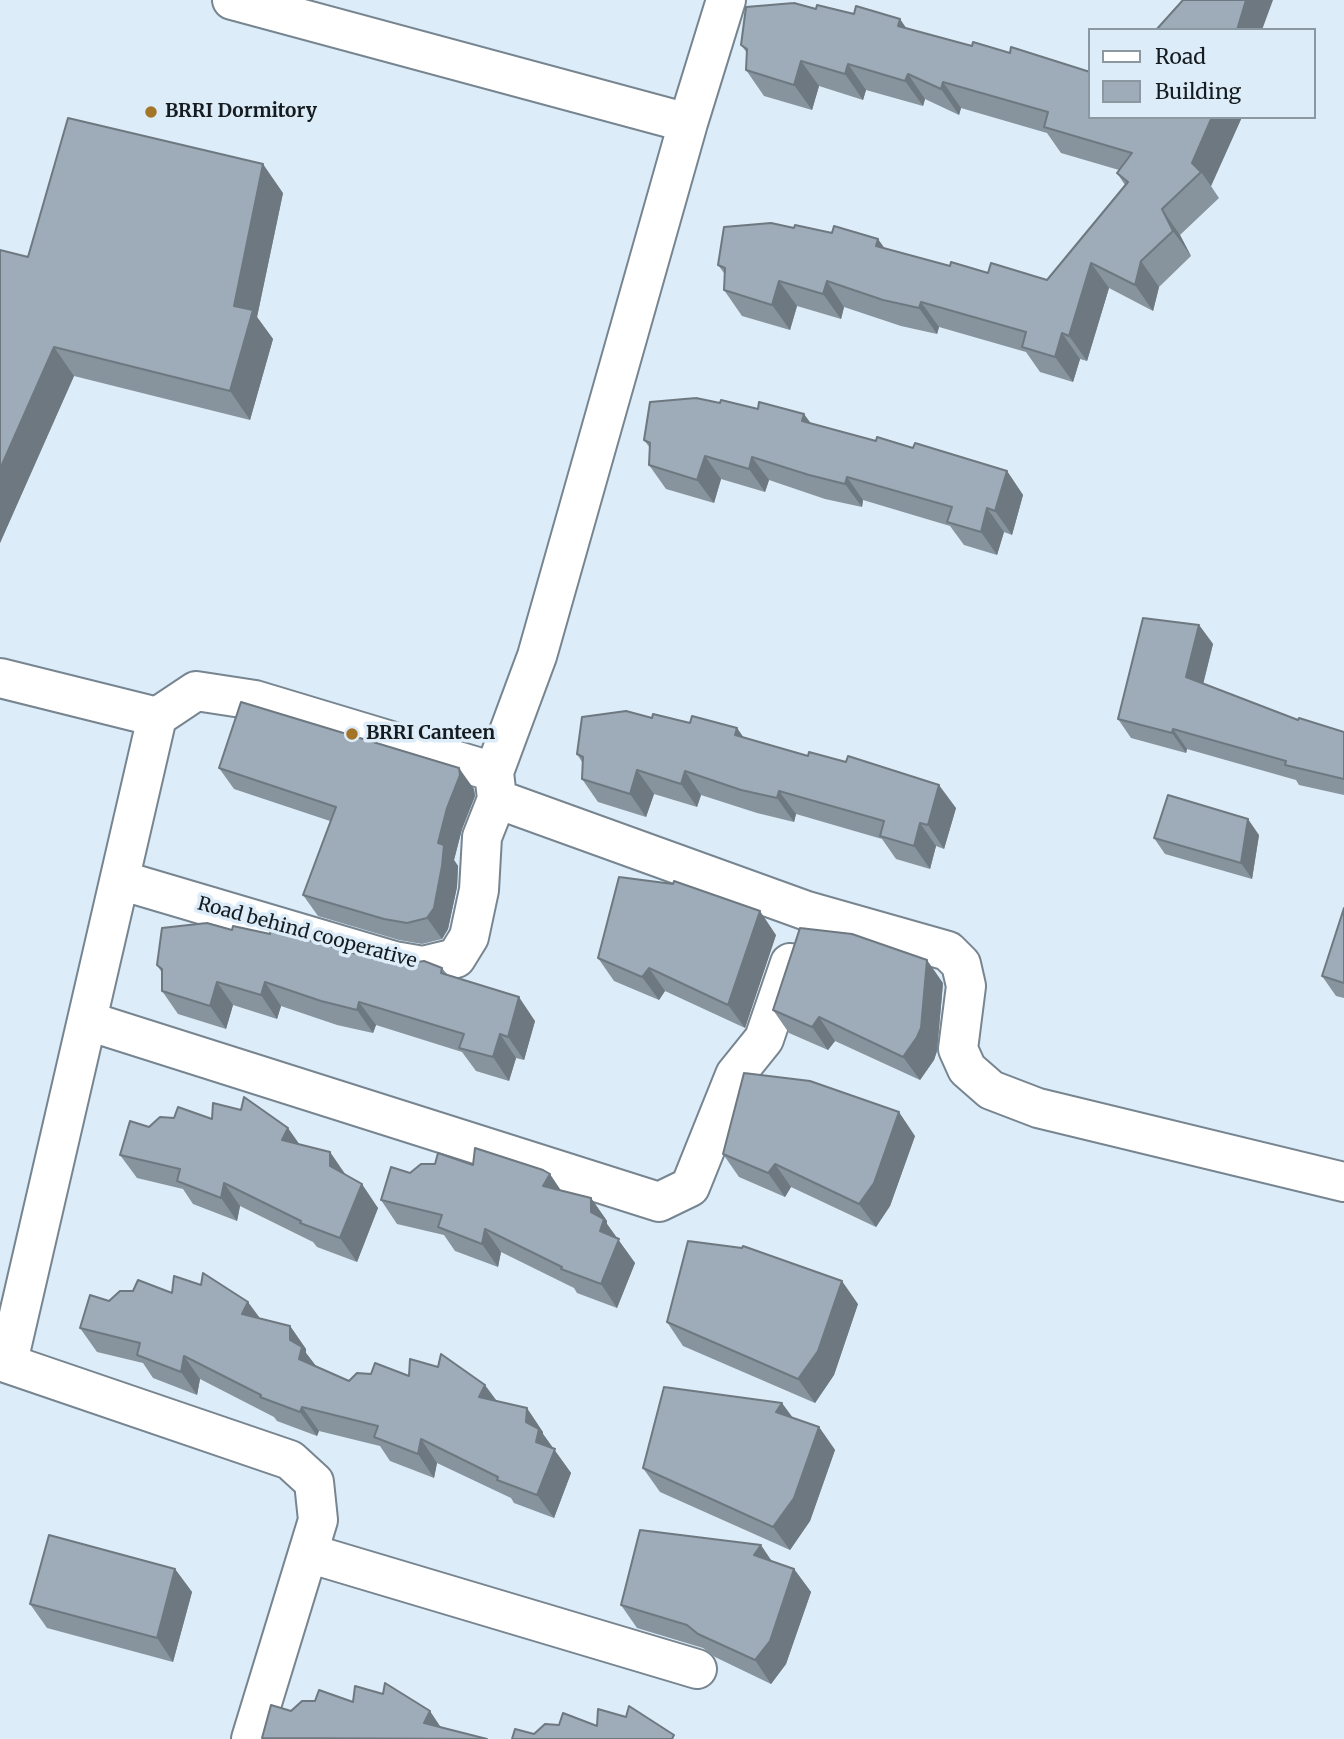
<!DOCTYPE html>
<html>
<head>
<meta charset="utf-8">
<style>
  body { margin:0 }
  #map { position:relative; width:1344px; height:1739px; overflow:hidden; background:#dcecf8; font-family:Merriweather,serif }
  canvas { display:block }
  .legend { position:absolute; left:1088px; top:28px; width:228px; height:91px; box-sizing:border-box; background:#dcecf8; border:2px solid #8c98a1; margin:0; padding:9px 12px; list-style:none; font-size:21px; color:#151b1f }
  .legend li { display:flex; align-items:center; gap:14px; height:35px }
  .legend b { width:35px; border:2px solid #8c98a1 }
</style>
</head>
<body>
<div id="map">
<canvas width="1344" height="1739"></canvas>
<ul class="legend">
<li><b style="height:9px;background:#fff"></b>Road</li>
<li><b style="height:19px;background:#9dacb8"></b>Building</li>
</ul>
</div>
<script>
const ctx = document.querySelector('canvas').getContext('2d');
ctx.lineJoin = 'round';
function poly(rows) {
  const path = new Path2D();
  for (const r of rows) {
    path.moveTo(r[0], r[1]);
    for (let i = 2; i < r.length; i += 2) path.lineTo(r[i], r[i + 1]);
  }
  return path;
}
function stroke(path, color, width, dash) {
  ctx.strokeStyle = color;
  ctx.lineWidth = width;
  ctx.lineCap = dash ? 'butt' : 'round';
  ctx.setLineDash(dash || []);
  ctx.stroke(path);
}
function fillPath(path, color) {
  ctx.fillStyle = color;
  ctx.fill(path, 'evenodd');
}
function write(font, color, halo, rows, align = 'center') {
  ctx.font = font + ' Merriweather,serif';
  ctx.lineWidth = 7;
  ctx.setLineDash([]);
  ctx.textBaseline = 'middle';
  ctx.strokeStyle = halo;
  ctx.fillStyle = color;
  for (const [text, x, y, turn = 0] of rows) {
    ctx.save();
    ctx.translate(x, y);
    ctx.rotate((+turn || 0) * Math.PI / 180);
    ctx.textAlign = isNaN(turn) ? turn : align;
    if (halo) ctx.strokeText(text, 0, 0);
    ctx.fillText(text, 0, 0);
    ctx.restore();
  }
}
const minor = poly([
  [232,0,688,123],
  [0,678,157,717],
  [494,772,497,799,807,911,948,951,961,964,966,986,958,1049,967,1069,991,1090,1038,1108,1344,1182],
  [120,880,394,961,423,966,456,958,469,937,479,890,482,837,497,799],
  [88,1021,659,1202,690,1187,735,1075,764,1039,790,963],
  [0,1361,290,1460,314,1482,318,1520,251,1739],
  [8,1362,157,717,196,691,255,700,494,772,537,656,688,123,726,0],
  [308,1553,697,1669]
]);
const wall = poly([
  [816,9,907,29,972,46,1010,53,1090,117,1242,117,1211,186,1219,198,1180,235,1191,256,1159,287,1153,311,1109,288,1087,361,1080,359,1073,382,1040,372,1026,352,939,327,937,334,901,326,844,307,841,319,797,306,790,330,742,316,724,290,724,273,718,265,794,228,885,248,950,266,988,273,1047,280,1125,185,1117,173,1119,170,1061,153,1047,133,961,108,959,115,925,99,923,106,866,90,863,100,819,86,812,110,764,96,746,70,747,53,741,45],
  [283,193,257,317,273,339,250,420,74,376,0,543,0,250,28,257],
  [812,424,876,441,913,448,1007,471,1023,495,1012,535,1004,532,997,555,964,545,950,526,863,500,862,507,825,499,769,480,765,492,721,479,714,503,666,489,649,465,650,448,644,440],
  [1199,625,1213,644,1203,683,1298,720,1344,732,1344,795,1299,785,1296,780,1187,749,1186,753,1131,738,1118,719],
  [652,718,737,728,743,737,956,808,944,849,936,846,930,869,896,859,882,839,796,814,794,822,757,813,701,795,697,807,654,794,646,817,598,802,582,779,582,762,577,754],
  [219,768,474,789,475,796,462,829,454,860,458,866,457,887,448,929,442,939,422,944,399,940,318,916,303,895,330,821,234,789],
  [1259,835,1252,879,1165,854,1154,838],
  [1344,908,1344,998,1336,996,1322,976],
  [232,930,374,959,403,964,442,968,447,974,535,1021,524,1060,516,1058,509,1081,476,1071,462,1052,376,1025,373,1033,337,1025,281,1006,277,1019,233,1005,226,1029,178,1014,162,991,162,973,157,965],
  [776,935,745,1028,665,991,659,1000,614,981,598,958],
  [943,983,937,1051,934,1060,920,1080,835,1041,828,1050,789,1033,773,1010],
  [212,1119,300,1145,330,1152,346,1175,378,1208,357,1262,317,1247,313,1242,240,1206,237,1221,193,1204,183,1189,137,1178,120,1155,149,1127],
  [915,1136,890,1206,876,1227,791,1187,785,1197,739,1177,723,1154],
  [473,1165,561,1191,591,1198,607,1221,607,1224,635,1263,617,1308,577,1293,574,1288,501,1252,498,1267,455,1251,444,1235,397,1224,381,1200,410,1173],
  [172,1293,261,1319,290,1326,306,1349,306,1353,316,1366,349,1381,409,1376,497,1401,543,1432,543,1434,571,1473,554,1518,514,1503,511,1498,437,1463,434,1478,390,1461,380,1446,319,1431,317,1436,277,1421,274,1417,200,1379,197,1395,153,1378,143,1363,97,1352,80,1328,109,1301],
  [858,1304,834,1375,815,1403,683,1346,667,1322],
  [793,1418,819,1427,835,1450,810,1521,790,1550,660,1492,643,1468],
  [772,1561,794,1569,811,1592,786,1664,771,1684,715,1657,703,1648,637,1628,621,1605],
  [175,1569,192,1592,173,1662,47,1628,30,1604]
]);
const shadedWall = poly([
  [1246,0,1273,0,1262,30,1237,30],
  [900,19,918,45,898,26],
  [801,61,819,86,812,110,794,85],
  [848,64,866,90,863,100,845,74],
  [908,74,925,99,923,106,905,81],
  [943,82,961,108,959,115,941,89],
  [1212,117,1242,117,1211,186,1201,172,1192,163],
  [263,164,283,193,257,317,273,339,250,420,230,391,234,306],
  [1162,209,1180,235,1191,256,1173,231],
  [878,239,896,264,876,246],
  [1141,261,1159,287,1153,311,1135,285],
  [1091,263,1109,288,1087,361,1069,336],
  [779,281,797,306,790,330,772,305],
  [827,281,844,307,841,319,823,294],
  [921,302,939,327,937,334,919,308],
  [1062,333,1080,359,1073,382,1055,357],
  [54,347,74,376,0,543,0,469],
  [804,414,821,437,802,421],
  [705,456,721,479,714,503,697,480],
  [752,457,769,480,765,492,749,469],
  [1007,471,1023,495,1012,535,995,511],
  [847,477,863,500,862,507,845,484],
  [987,508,1004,532,997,555,981,532],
  [1199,625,1213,644,1200,697,1186,677],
  [737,728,753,751,735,735],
  [1173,729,1187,749,1186,753,1172,733],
  [459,768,474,789,475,796,462,829,454,860,458,866,457,887,448,929,442,939,427,918,438,843,447,808],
  [637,770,654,794,646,817,630,794],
  [685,771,701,795,697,807,681,784],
  [939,785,956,808,944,849,928,825],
  [779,791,796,814,794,822,777,798],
  [1248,819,1259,835,1252,879,1241,863],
  [920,823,936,846,930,869,914,846],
  [760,911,776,935,745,1028,728,1005],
  [927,960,943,983,937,1051,934,1060,920,1080,903,1057],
  [649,968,665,991,659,1000,642,977],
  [217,982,233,1005,226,1029,210,1006],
  [265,982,281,1006,277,1019,261,995],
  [519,997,535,1021,524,1060,508,1037],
  [359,1002,376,1025,373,1033,357,1010],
  [819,1017,835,1041,828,1050,812,1027],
  [500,1034,516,1058,509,1081,493,1057],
  [899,1112,915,1136,890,1206,876,1227,859,1204],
  [288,1128,305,1152,282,1140],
  [330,1152,346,1176,330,1166],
  [775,1164,791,1187,785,1197,768,1173],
  [550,1174,566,1198,543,1186],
  [224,1183,240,1206,237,1221,221,1198],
  [362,1184,378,1208,357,1262,340,1238],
  [591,1198,607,1221,607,1224,635,1263,617,1308,601,1284,600,1231,591,1212],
  [485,1229,501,1252,498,1267,482,1244],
  [842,1281,858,1304,834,1375,815,1403,798,1379],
  [248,1302,265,1325,242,1314],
  [290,1326,306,1349,306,1353,319,1370,299,1359,290,1340],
  [184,1356,200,1379,197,1395,181,1372],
  [485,1385,502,1408,479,1397],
  [782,1403,799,1426,776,1412],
  [302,1407,319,1431,317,1436,300,1412],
  [527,1408,543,1432,543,1434,571,1473,554,1518,537,1495,526,1422],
  [819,1427,835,1450,810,1521,790,1550,773,1527],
  [421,1439,437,1463,434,1478,418,1454],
  [761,1545,777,1569,754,1555],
  [175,1569,192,1592,173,1662,157,1638],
  [794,1569,811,1592,786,1664,771,1684,755,1660],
  [430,1711,446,1735,424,1723]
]);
const building = poly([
  [1183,0,1246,0,1237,30,1156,30,1183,0],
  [794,3,816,9,817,5,854,14,856,6,900,19,898,26,972,46,973,42,1010,53,1011,47,1090,72,1090,117,1212,117,1192,163,1201,172,1162,209,1173,231,1141,261,1135,285,1091,263,1069,336,1062,333,1055,357,1022,347,1026,332,921,302,919,308,883,300,827,281,823,294,779,281,772,305,724,290,725,268,718,265,724,227,771,223,794,228,795,225,832,233,834,226,878,239,876,246,950,266,951,262,988,273,991,263,1047,280,1128,182,1117,173,1132,153,1044,127,1048,112,943,82,941,89,908,74,905,81,848,64,845,74,801,61,794,85,746,70,747,49,741,45,746,7,794,3],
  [68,118,263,164,234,306,253,310,230,391,54,347,0,469,0,250,28,257,68,118],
  [696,398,720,403,721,400,758,409,759,402,804,414,802,421,876,441,877,437,913,448,915,443,1007,471,995,511,987,508,981,532,947,522,952,507,847,477,845,484,809,475,752,457,749,469,705,456,697,480,649,465,650,443,644,440,650,402,696,398],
  [1143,618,1199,625,1186,677,1298,720,1299,718,1344,732,1344,779,1285,765,1286,761,1173,729,1172,733,1118,719,1143,618],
  [241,702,459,768,460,775,447,808,438,843,444,845,442,866,434,908,427,918,407,923,384,919,303,895,336,807,219,768,241,702],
  [626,711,652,718,653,714,690,723,692,716,737,728,735,735,808,756,809,752,846,762,848,756,939,785,928,825,920,823,914,846,880,836,884,821,779,791,777,798,741,790,685,771,681,784,637,770,630,794,582,779,583,757,577,754,582,717,626,711],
  [1168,795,1248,819,1241,863,1154,838,1168,795],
  [619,877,673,884,674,881,760,911,728,1005,649,968,642,977,598,958,619,877],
  [1344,908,1344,983,1322,976,1344,908],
  [207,923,232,930,233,926,270,934,271,929,374,959,403,964,424,961,442,968,441,973,519,997,508,1037,500,1034,493,1057,459,1048,464,1034,359,1002,357,1010,321,1001,265,982,261,995,217,982,210,1006,162,991,162,969,157,965,162,928,207,923],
  [800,928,852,934,927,960,921,1028,917,1037,903,1057,819,1017,812,1027,773,1010,800,928],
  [744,1073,810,1081,899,1112,874,1183,859,1204,775,1164,768,1173,723,1154,744,1073],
  [244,1097,288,1128,282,1140,330,1152,330,1166,362,1184,340,1238,300,1223,301,1221,224,1183,221,1198,177,1181,180,1169,120,1155,130,1121,149,1127,160,1117,174,1118,178,1107,212,1119,213,1103,241,1110,244,1097],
  [475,1148,543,1170,550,1174,543,1186,591,1198,591,1212,604,1219,600,1231,619,1239,601,1284,561,1269,562,1267,485,1229,482,1244,438,1227,442,1215,381,1200,391,1167,410,1173,421,1164,435,1164,438,1153,473,1165,475,1148],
  [688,1241,742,1248,743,1246,842,1281,818,1351,798,1379,667,1322,688,1241],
  [203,1273,248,1302,242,1314,290,1326,290,1340,302,1347,299,1359,349,1381,357,1373,371,1374,375,1363,409,1376,410,1359,438,1367,441,1354,485,1385,479,1397,527,1408,526,1422,539,1429,536,1442,555,1449,537,1495,497,1480,498,1477,421,1439,418,1454,374,1437,378,1426,302,1407,300,1412,260,1397,261,1395,184,1356,181,1372,137,1355,140,1343,80,1328,90,1295,109,1301,120,1291,133,1291,138,1280,172,1293,174,1276,201,1285,203,1273],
  [664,1387,782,1403,776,1412,819,1427,794,1498,773,1527,643,1468,664,1387],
  [640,1530,761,1545,754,1555,794,1569,770,1641,755,1660,698,1634,687,1625,621,1605,640,1530],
  [49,1535,175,1569,157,1638,30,1604,49,1535],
  [385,1683,430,1711,424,1723,487,1739,262,1738,271,1705,291,1711,302,1701,315,1701,319,1690,353,1702,355,1686,383,1694,385,1683],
  [629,1706,674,1735,672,1739,512,1739,515,1729,534,1734,545,1724,559,1725,563,1713,597,1726,598,1709,626,1717,629,1706]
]);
const markers = [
  [151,112,7,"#a47428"],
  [352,734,7,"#a47428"]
];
const poiNames = [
  ["BRRI Dormitory",165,112],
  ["BRRI Canteen",366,734]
];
const streetNames = [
  ["Road behind cooperative",307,933,15]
];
stroke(minor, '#778590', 42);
stroke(minor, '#fff', 38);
fillPath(wall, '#87949e');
fillPath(shadedWall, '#6e7881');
fillPath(building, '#9dacb8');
stroke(building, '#6e7881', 2);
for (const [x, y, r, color] of markers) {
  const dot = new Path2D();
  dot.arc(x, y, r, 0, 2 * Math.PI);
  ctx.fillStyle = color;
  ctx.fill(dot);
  stroke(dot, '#dcecf8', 2.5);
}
write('bold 19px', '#151b1f', '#dcecf8', poiNames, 'left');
write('19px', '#151b1f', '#dcecf8', streetNames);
</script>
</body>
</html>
